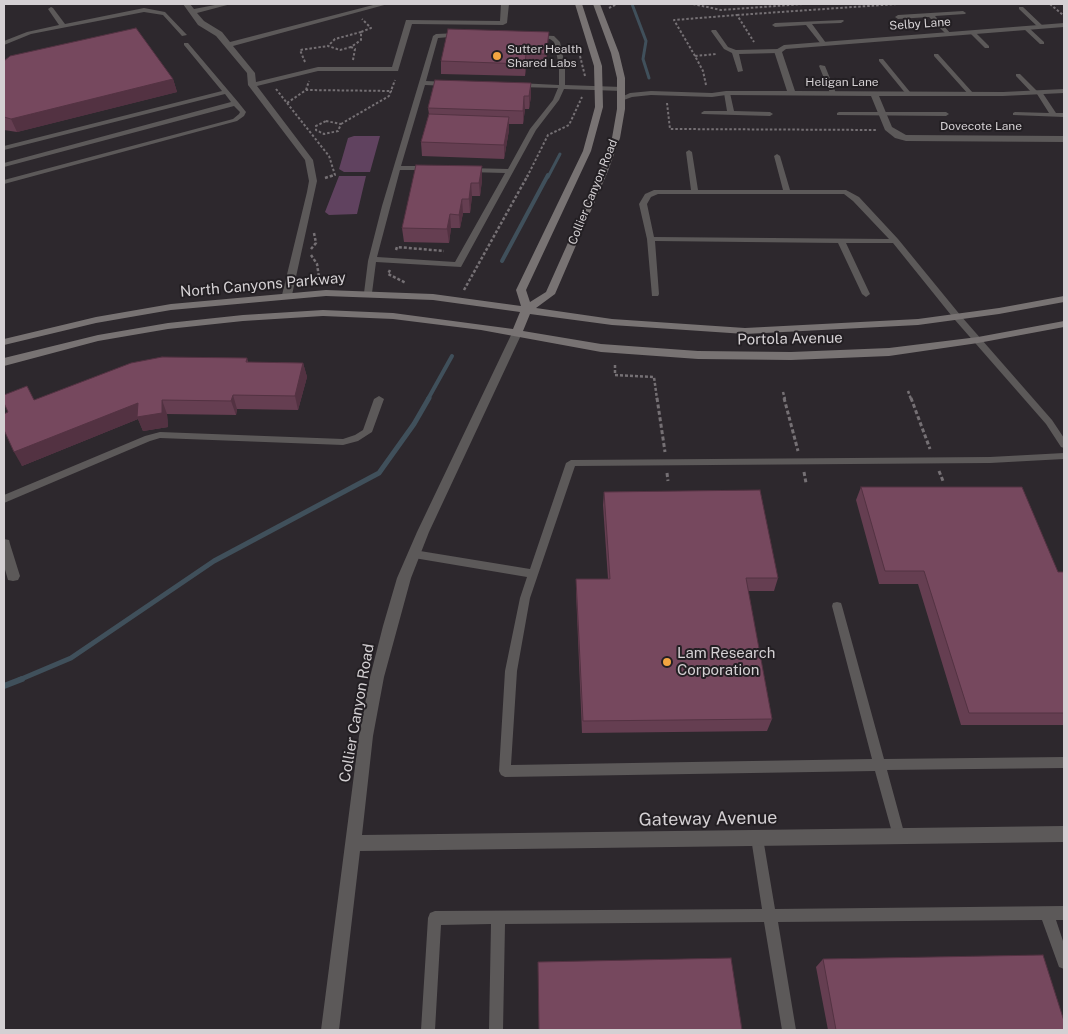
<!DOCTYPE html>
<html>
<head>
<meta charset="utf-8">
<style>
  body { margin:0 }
  #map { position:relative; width:1068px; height:1034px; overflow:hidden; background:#2d282d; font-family:"Public Sans",sans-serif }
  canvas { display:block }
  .frame { position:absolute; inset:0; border:5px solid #d4d0d3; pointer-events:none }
</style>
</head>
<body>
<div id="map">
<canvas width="1068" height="1034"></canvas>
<div class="frame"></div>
</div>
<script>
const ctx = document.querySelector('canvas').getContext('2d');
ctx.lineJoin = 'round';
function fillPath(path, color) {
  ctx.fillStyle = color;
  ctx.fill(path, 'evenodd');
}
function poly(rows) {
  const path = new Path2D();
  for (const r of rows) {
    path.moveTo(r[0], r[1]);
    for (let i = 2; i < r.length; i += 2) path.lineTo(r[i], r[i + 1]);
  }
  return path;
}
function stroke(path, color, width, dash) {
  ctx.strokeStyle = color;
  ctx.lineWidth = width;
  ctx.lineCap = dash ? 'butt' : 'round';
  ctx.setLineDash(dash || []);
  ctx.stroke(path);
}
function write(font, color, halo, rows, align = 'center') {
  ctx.font = font + ' "Public Sans",sans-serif';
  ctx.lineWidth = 4;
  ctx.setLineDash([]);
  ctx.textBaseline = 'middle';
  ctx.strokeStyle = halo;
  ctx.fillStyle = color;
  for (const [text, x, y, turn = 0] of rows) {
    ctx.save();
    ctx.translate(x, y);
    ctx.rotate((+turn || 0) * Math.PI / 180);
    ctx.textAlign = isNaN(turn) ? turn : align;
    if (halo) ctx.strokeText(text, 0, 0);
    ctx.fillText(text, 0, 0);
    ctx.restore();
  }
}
const green = poly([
  [354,136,380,136,370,172,344,172,339,169,348,138],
  [339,176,366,176,357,214,329,215,325,212]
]);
const streamFar3 = poly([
  [632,4,646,41,643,59,649,78],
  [548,177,560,154]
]);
const streamFar2 = poly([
  [502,261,548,175],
  [428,399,452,356]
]);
const streamFar1 = poly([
  [19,680,71,658,214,561,379,473,414,424,429,398]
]);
const stream = poly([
  [4,686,22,679]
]);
const pathFar2 = poly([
  [693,4,721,10,803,4],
  [1050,4,1063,15],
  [609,8,617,4],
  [737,15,897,4],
  [351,47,340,50,328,46,335,39,361,32],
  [580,56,585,76],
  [695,56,674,20,737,15,754,42],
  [353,60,355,49,351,47,361,40,361,32,371,28,362,19],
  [305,62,300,50,328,46],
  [706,85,703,71,695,56,717,54],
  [276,89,287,103,306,90,392,91],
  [306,90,309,81],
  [287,103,329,156,335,175,329,177],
  [667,103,670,129,877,130],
  [326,121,341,124,338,131,324,134,316,130,316,126,326,121],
  [341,124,389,96,395,80],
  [527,177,548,135,569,125,582,97]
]);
const pathFar1 = poly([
  [325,178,334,175],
  [311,249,316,243,314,233],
  [396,250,397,247,444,251],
  [311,255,317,264,319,277,325,281],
  [390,270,388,274,406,283],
  [464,290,528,175],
  [615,365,615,375,654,377,657,399],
  [908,391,911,399],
  [783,392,785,399]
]);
const path = poly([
  [657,398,665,452],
  [784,398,798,451],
  [911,398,930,449],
  [939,471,943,481],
  [804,472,806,483],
  [667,473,668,481]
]);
const lane = poly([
  [51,7,53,8,65,24,144,8,165,12,187,35,182,36,163,15,144,12,31,34,4,45,4,41,27,32,59,25,48,9,51,7],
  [1019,7,1023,7,1043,26,1043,28,1039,28,1019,9,1019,7],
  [963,11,966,13,965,14,935,16,951,34,948,36,929,17,898,19,895,17,898,15,963,11],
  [843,20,844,21,841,23,812,24,826,43,823,45,821,44,806,25,775,27,772,25,775,23,843,20],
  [1024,27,1028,27,1044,42,1044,44,1040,44,1024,29,1024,27],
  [712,30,716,30,728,47,736,50,778,49,781,51,778,53,739,54,743,71,738,72,732,53,724,49,711,31,712,30],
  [970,31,974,31,989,46,989,48,985,48,970,33,970,31],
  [459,33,461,34,461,36,438,38,426,81,448,82,451,84,448,86,425,85,401,166,429,166,433,168,429,170,400,170,377,257,455,262,505,173,468,172,464,170,468,168,508,169,530,129,553,100,558,88,518,87,515,85,518,83,559,85,559,66,554,42,550,39,534,37,534,35,554,36,560,42,565,66,565,85,622,87,625,89,622,91,564,89,559,100,536,130,461,267,376,262,372,293,368,296,365,295,364,293,368,261,382,206,433,36,436,34,459,33],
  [184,43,188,43,238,102,246,112,244,116,237,121,4,184,4,180,233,119,239,114,240,112,234,106,4,167,4,163,231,102,225,94,4,150,4,146,222,91,184,45,184,43],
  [934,54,938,54,973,93,973,95,969,95,934,56,934,54],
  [879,59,883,59,910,92,910,94,906,94,879,61,879,59],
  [820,65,825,66,836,93,835,94,830,93,819,66,820,65],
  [1016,74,1020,74,1038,92,1042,92,1056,113,1064,113,1064,117,1013,115,1013,113,1015,112,1049,113,1037,94,1033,94,1016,76,1016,74],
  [727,91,730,93,734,111,770,112,773,114,770,116,702,114,701,113,704,111,727,111,724,93,727,91],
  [839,112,946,112,949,114,946,116,837,115,837,113,839,112],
  [689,150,692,152,698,190,783,190,774,156,777,154,780,156,790,190,846,190,859,197,898,239,961,316,1052,420,1064,438,1064,448,1061,447,1046,424,955,320,893,243,846,243,870,294,866,297,862,294,838,243,655,241,659,294,658,296,652,296,647,239,639,204,645,194,654,190,691,190,686,152,689,150],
  [658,194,844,194,853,201,889,239,654,237,647,204,651,197,658,194],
  [379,396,384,399,372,432,358,441,343,445,160,438,150,441,4,503,4,495,145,436,160,432,343,439,355,435,363,430,374,399,379,396],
  [1064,453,1064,459,990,463,575,466,530,598,517,671,511,765,872,759,832,606,833,603,837,602,841,603,842,606,884,759,1064,757,1064,768,887,770,905,836,903,840,899,842,895,840,893,836,875,771,505,777,501,775,499,771,505,671,520,598,527,577,414,558,410,557,409,554,410,551,414,550,530,569,566,463,571,460,990,457,1064,453],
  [757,832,761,834,763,838,775,909,1064,906,1064,920,1056,920,1064,944,1064,969,1059,967,1042,920,778,922,796,1030,782,1030,764,922,505,924,503,1030,489,1030,491,924,441,925,435,1030,421,1030,428,918,430,913,435,911,762,909,751,838,753,834,757,832]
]);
const street = poly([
  [183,4,190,4,194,9,220,4,231,4,197,13,204,21,222,32,230,42,377,4,388,4,233,46,255,73,256,82,318,67,392,67,406,20,500,21,501,4,509,4,507,23,503,25,412,24,398,71,318,71,257,86,313,160,317,181,292,295,287,298,282,295,307,192,309,181,305,160,248,85,247,73,216,36,198,25,183,4],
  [1064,23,1064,27,786,49,782,52,795,91,1003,92,1064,89,1064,93,1003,96,879,96,892,127,906,135,1064,136,1064,142,906,141,895,138,885,130,871,96,726,95,712,97,651,95,632,97,621,101,617,99,630,93,651,91,712,93,726,91,787,91,774,51,784,45,1064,23],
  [517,330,522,333,429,532,411,578,384,677,373,736,362,835,1064,826,1064,842,360,851,339,1030,321,1030,359,736,370,677,383,626,397,578,417,532,512,333,517,330],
  [4,539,9,540,10,544,20,576,18,580,13,581,8,580,4,566,4,539]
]);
const secondary = poly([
  [575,4,582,4,602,66,603,107,591,151,526,290,530,302,546,292,600,171,612,138,617,109,617,78,611,53,593,4,600,4,619,53,625,78,625,109,620,138,608,171,555,294,536,308,612,319,745,328,918,319,999,308,1064,296,1064,302,999,314,918,325,745,334,612,325,530,314,523,331,601,344,698,351,791,352,889,348,978,337,1064,321,1064,327,978,343,889,356,791,360,698,359,601,352,481,330,393,319,323,316,243,321,168,329,98,341,4,366,4,358,98,335,168,323,243,315,323,310,393,313,513,329,520,312,433,300,326,296,171,310,96,323,4,345,4,339,96,317,171,304,326,290,433,294,521,306,516,290,583,151,595,107,594,66,575,4]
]);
const wall = poly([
  [548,45,546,67,526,67,525,76,441,74,441,61],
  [4,61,173,79,177,92,17,132,4,130],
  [435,80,531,96,529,109,525,109,523,124,509,124,509,130,504,159,422,156,421,142,429,114,428,108],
  [482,166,482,180,480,196,472,196,470,213,463,213,460,228,451,228,449,243,404,242,402,228],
  [247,358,248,362,303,363,307,377,298,410,237,409,236,415,167,414,168,427,143,431,138,419,22,466,8,412,35,400],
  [861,487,1058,572,1064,572,1064,725,961,725,918,584,879,584,856,500],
  [604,492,778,578,774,591,748,591,772,719,767,731,582,733,576,592,576,579,608,579,603,505],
  [823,959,1064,1030,828,1030,816,967]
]);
const shadedWall = poly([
  [549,32,548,45,546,67,546,54],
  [526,54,526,67,525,76,525,64],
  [173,79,177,92,17,132,11,119],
  [531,83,531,96,529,109,529,96],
  [524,96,525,109,523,124,523,111],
  [509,117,509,130,504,159,504,145],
  [482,166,482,180,480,196,479,183],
  [471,183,472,196,470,213,469,199],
  [462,199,463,213,460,228,459,215],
  [450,214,451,228,449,243,447,229],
  [303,363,307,377,298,410,295,396],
  [233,395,237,409,236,415,231,401],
  [162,400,167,414,168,427,143,431,138,419,22,466,14,452,138,403]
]);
const building = poly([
  [136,28,173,79,11,119,4,117,4,61,10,56,136,28],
  [448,29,549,32,546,54,526,54,525,64,441,61,448,29],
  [435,80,531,83,529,96,524,96,523,111,428,108,435,80],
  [429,114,509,117,504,145,421,142,429,114],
  [416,165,482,166,479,183,471,183,469,199,462,199,459,215,450,214,447,229,402,228,416,165],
  [162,357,247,358,246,362,303,363,295,396,233,395,231,401,162,400,162,413,137,417,138,403,14,452,4,430,4,414,8,412,4,403,4,395,27,386,34,400,131,363,162,357],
  [861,487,1022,487,1058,572,1064,572,1064,713,969,713,924,571,885,571,861,487],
  [760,490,778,578,746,578,772,719,583,721,576,579,610,579,604,492,760,490],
  [1043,955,1064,1021,1064,1030,836,1030,823,959,1043,955],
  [731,958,742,1030,539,1030,538,962,731,958]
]);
const markers = [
  [497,56,5,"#f2a541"],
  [667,662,5,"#f2a541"]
];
const farStreetnames = [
  ["Selby Lane",920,24,-4],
  ["Heligan Lane",842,82],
  ["Dovecote Lane",981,126],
  ["Collier Canyon Road",593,192,-68]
];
const farPoinames = [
  ["Sutter Health",507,49],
  ["Shared Labs",507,63]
];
const streetNames = [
  ["North Canyons Parkway",263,285,-5],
  ["Portola Avenue",790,339,-1],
  ["Collier Canyon Road",357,713,-80]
];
const poiNames = [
  ["Lam Research",677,653],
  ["Corporation",677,670]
];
const nearStreetnames = [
  ["Gateway Avenue",708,819,-1]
];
fillPath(green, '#60425f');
stroke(streamFar3, '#40505b', 3);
stroke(streamFar2, '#40505b', 4);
stroke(streamFar1, '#40505b', 5);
stroke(stream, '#40505b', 6);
stroke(pathFar2, '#757074', 2, [2.5, 2]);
stroke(pathFar1, '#757074', 2.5, [3, 2]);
stroke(path, '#757074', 3, [4, 2.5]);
fillPath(lane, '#5c5959');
fillPath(street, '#5c5959');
fillPath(secondary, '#787373');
fillPath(wall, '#653e51');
fillPath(shadedWall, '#533242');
fillPath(building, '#76485e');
stroke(building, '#533242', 1);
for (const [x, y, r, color] of markers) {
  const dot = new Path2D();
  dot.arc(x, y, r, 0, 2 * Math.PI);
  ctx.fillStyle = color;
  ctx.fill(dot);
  stroke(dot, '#231f23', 2);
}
write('12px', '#d4d0d3', '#231f23', farStreetnames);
write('12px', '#d4d0d3', '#231f23', farPoinames, 'left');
write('15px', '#d4d0d3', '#231f23', streetNames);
write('15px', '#d4d0d3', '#231f23', poiNames, 'left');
write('18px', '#d4d0d3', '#231f23', nearStreetnames);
</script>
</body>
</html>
